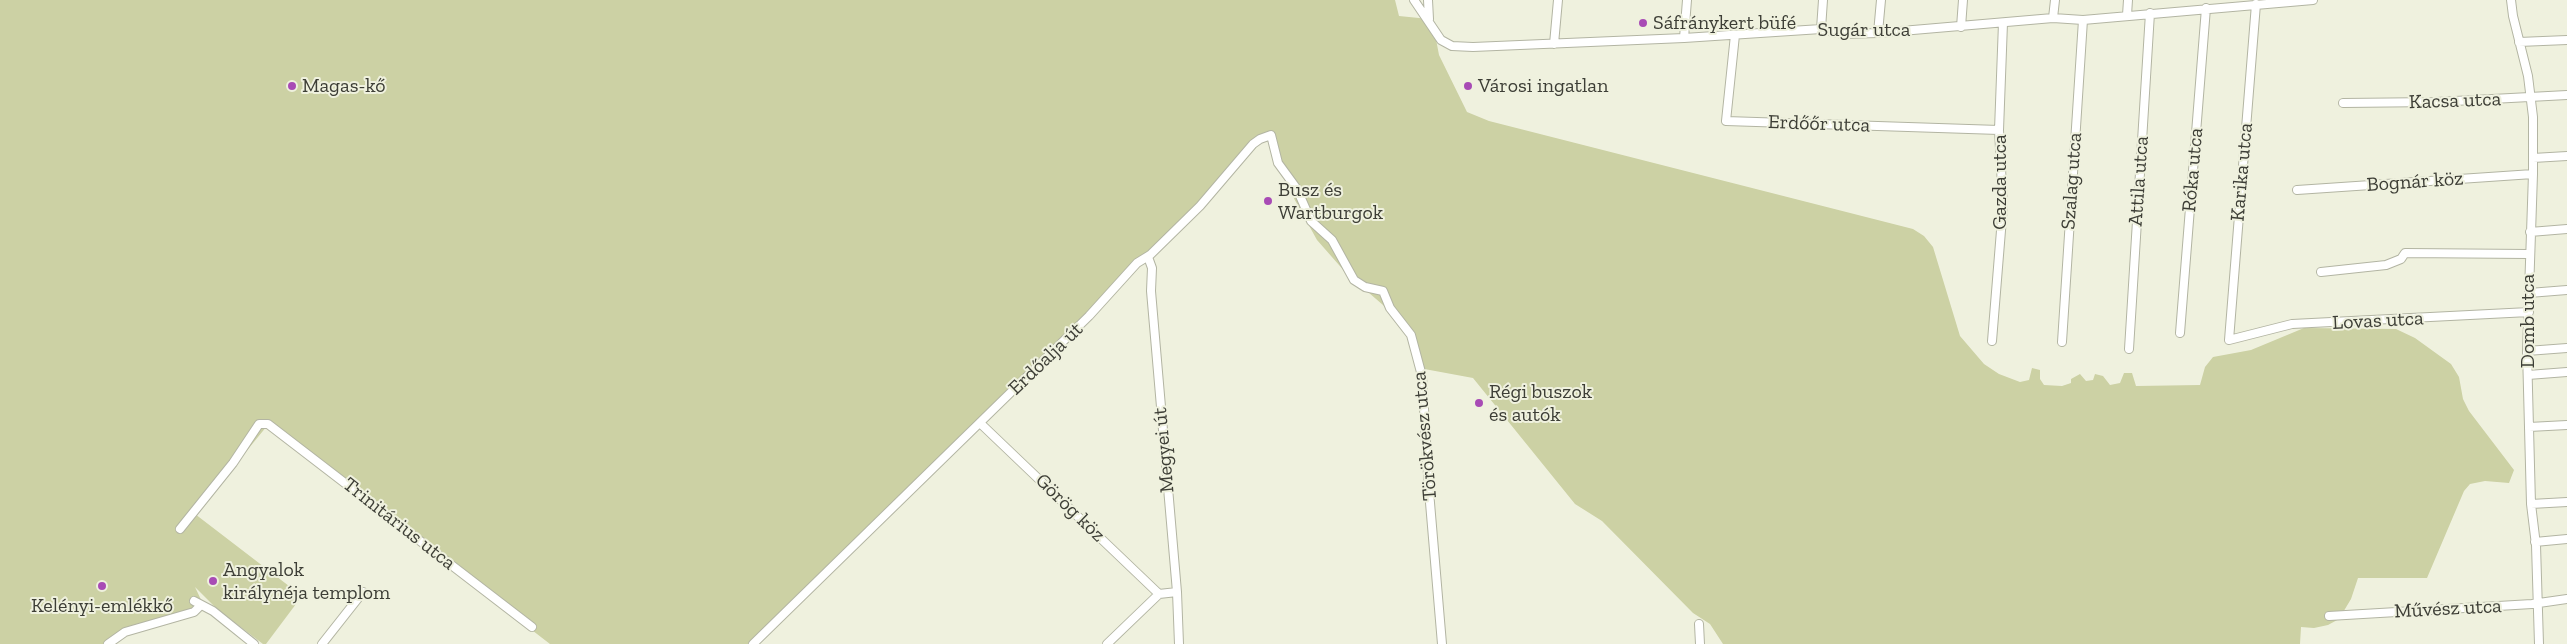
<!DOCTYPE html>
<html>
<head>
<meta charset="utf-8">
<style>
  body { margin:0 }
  canvas { display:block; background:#eff1de }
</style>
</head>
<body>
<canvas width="2567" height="644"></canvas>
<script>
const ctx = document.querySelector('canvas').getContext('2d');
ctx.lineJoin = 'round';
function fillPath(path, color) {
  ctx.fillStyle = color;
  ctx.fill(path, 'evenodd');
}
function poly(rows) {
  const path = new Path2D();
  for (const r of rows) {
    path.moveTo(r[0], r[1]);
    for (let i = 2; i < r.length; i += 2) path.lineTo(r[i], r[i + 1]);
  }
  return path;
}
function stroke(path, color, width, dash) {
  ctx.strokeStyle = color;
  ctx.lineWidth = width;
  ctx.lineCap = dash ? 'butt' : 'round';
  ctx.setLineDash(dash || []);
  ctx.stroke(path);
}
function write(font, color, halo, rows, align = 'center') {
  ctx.font = font + ' "Zilla Slab",serif';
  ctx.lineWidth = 4;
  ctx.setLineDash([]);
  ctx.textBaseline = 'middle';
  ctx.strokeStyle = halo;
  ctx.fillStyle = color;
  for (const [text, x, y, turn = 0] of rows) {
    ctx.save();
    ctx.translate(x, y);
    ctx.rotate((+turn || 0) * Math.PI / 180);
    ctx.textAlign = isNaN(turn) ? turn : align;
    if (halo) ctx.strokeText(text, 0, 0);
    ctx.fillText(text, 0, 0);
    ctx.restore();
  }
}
const green = poly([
  [0,0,1395,0,1399,16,1429,19,1435,34,1439,55,1467,112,1489,121,1913,229,1924,236,1933,247,1960,336,1984,364,1999,374,2020,382,2029,380,2032,368,2040,370,2040,379,2044,385,2062,386,2071,383,2071,379,2080,374,2086,381,2093,380,2095,374,2103,376,2110,385,2120,383,2124,373,2132,373,2136,386,2200,385,2205,367,2213,357,2251,350,2304,328,2396,329,2415,338,2451,364,2459,377,2463,399,2469,411,2514,470,2509,483,2485,481,2470,484,2464,491,2427,578,2358,578,2351,599,2339,619,2328,625,2314,628,2301,627,2300,644,1723,644,1710,624,1693,613,1602,521,1575,504,1473,378,1419,368,1415,351,1398,318,1346,273,1317,240,1291,193,1271,135,1264,137,753,644,550,644,267,426,195,514,302,596,266,644,263,644,217,609,195,587,203,604,196,613,121,630,103,644,0,644]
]);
const minor = poly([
  [1414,0,1441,40,1452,46,1473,47,1684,38,1821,29,1843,34,1878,33,2053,18,2083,20,2313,0],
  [1428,0,1429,19],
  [2511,0,2513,16,2528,76,2533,117,2533,174,2527,351,2531,504,2536,545,2539,644],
  [2256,4,2229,340,2292,324,2529,312],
  [2127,15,2128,0],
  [2053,18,2055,0],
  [1961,27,1963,0],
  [1821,29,1823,0],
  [1878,33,1881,0],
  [1735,35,1726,121,1999,130],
  [1684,38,1687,0],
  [2519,42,2567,40],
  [1554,44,1558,0],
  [2343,103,2436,102,2567,95],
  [2533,158,2567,156],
  [2297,190,2533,174],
  [2530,232,2567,229],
  [1148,257,1152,268,1151,291,1177,592,1179,644],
  [2321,272,2386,265,2401,259,2405,253,2529,254],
  [2529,293,2567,290],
  [2180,333,2206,8],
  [1992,341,2003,206,1999,130,2003,23],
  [2062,342,2083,20],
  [2129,349,2150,13],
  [2527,351,2567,348],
  [2528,375,2567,372],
  [980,423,1159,594],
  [2529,427,2567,425],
  [2531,504,2567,502],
  [180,529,233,463,259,424,268,424,532,627],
  [2535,542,2567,539],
  [194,601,213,611,254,644],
  [2329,616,2532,604,2567,599],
  [1699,624,1700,644],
  [108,644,125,632,194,612,200,606],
  [322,644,363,592],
  [753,644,1089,316,1137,263,1150,255,1200,206,1253,144,1260,139,1271,135,1278,163,1297,189,1311,221,1332,240,1354,280,1365,287,1383,291,1390,308,1411,335,1422,376,1429,491,1442,644],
  [1107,644,1159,594,1177,592]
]);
const markers = [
  [1643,23,5,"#a84bb5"],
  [292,86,5,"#a84bb5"],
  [1468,86,5,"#a84bb5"],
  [1268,201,5,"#a84bb5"],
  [1479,403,5,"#a84bb5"],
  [213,581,5,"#a84bb5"],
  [102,586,5,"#a84bb5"]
];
const poiNames = [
  ["Sáfránykert büfé",1653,23],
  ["Magas-kő",302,86],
  ["Városi ingatlan",1478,86],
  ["Busz és",1278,190],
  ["Wartburgok",1278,213],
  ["Régi buszok",1489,392],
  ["és autók",1489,415],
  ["Angyalok",223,570],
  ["királynéja templom",223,593],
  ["Kelényi-emlékkő",102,606,"center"]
];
const streetNames = [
  ["Sugár utca",1864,30],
  ["Kacsa utca",2455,101,-2],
  ["Erdőőr utca",1819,124,2],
  ["Róka utca",2193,170,-85],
  ["Karika utca",2242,172,-85],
  ["Szalag utca",2072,181,-86],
  ["Attila utca",2139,181,-86],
  ["Gazda utca",2000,182,-90],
  ["Bognár köz",2415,182,-4],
  ["Lovas utca",2378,321,-3],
  ["Domb utca",2528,321,-90],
  ["Erdőalja út",1046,359,-44],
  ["Törökvész utca",1425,436,-95],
  ["Megyei út",1164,450,-95],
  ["Görög köz",1070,508,44],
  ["Trinitárius utca",399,524,38],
  ["Művész utca",2448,609,-3]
];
fillPath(green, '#ccd1a4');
stroke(minor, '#b3b5a3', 10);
stroke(minor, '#fff', 8);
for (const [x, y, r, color] of markers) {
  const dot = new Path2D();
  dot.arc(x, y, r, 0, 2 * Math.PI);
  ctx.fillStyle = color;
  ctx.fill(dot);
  stroke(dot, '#eff1de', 2);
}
write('20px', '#3d3e36', '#eff1de', poiNames, 'left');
write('20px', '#3d3e36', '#eff1de', streetNames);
</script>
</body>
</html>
